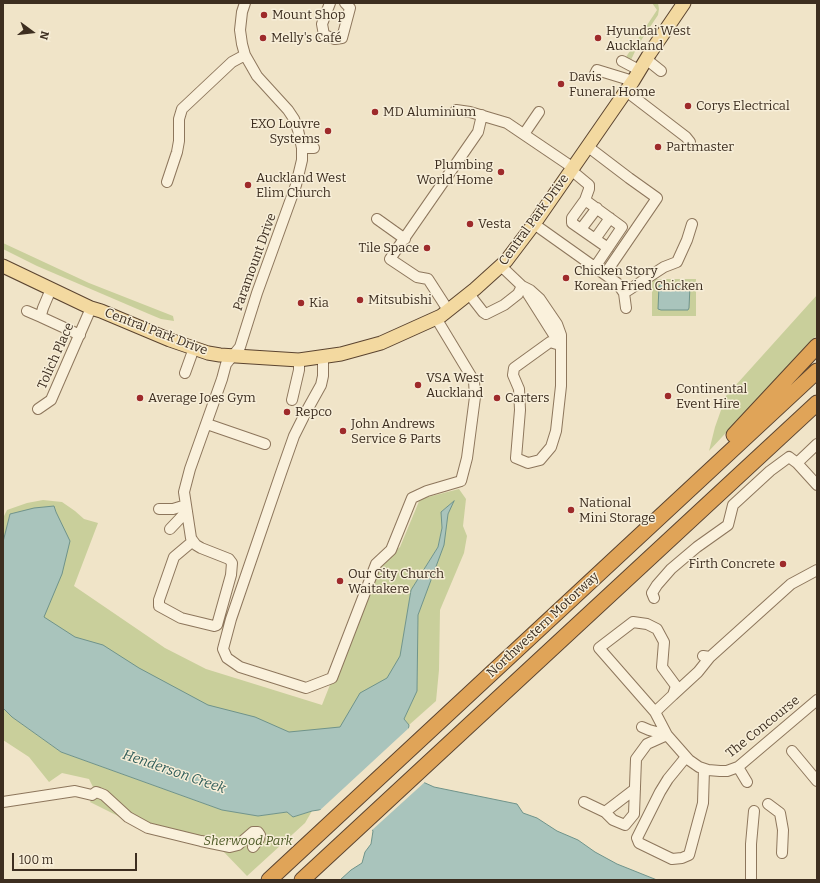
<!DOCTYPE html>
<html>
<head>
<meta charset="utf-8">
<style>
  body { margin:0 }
  #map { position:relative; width:820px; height:883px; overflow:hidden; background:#f0e4c8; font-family:Bitter,serif }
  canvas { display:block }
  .frame { position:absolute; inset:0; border:4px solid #3d2e20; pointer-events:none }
  .north { position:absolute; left:12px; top:12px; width:40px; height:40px; -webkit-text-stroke:3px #f7eed8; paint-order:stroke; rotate:105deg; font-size:11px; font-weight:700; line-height:16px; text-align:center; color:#3d2e20 }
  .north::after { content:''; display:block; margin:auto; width:14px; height:18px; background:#3d2e20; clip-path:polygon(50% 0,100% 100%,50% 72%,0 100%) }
  .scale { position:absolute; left:12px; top:853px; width:125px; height:18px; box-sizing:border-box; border:2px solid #3d2e20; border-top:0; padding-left:5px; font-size:12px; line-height:14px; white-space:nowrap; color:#3d2e20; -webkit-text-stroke:3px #f7eed8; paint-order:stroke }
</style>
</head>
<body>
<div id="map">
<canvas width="820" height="883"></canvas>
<div class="frame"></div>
<div class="north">N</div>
<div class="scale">100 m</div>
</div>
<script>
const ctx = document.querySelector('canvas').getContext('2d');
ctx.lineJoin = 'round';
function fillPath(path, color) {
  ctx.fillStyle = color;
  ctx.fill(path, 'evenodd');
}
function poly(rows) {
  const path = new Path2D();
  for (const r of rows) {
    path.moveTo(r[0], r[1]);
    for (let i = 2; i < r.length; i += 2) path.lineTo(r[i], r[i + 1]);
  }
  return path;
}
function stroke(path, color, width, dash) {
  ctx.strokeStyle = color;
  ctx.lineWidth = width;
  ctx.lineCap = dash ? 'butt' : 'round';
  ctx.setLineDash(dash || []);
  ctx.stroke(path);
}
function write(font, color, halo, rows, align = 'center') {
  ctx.font = font + ' Bitter,serif';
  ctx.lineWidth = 3;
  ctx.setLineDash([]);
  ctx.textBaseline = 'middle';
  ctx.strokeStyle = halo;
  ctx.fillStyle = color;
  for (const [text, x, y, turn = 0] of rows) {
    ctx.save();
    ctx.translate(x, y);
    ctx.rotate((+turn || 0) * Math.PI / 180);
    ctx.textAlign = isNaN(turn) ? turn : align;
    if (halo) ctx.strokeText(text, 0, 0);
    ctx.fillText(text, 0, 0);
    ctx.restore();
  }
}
const green = poly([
  [652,3,658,3,659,9,658,15,638,45,631,60,626,57,657,10],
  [3,243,89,283,173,316,174,321,161,319,149,314,37,266,3,249],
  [652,279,696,279,696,316,652,316],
  [817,295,817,335,709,451,715,427,726,396],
  [459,489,466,499,463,526,467,536,464,553,440,610,439,670,436,701,409,725,404,719,417,690,418,615,443,545,448,514,453,502,441,512,442,528,438,547,411,590,400,656,377,752,32,680,56,512,54,506,10,514,3,542,3,518,7,510,27,503,43,500,62,502,75,511,84,519,98,523,74,586,165,648,206,669,322,705,377,566,400,547,420,499],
  [3,708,12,717,61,752,222,810,258,816,287,812,293,817,312,811,305,823,247,876,221,849,150,832,90,802,94,794,93,787,89,779,62,773,49,782,29,757,3,740]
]);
const water = poly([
  [661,284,688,284,690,286,689,308,688,310,661,310,658,309,659,286,661,284],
  [454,501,448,514,444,545,418,615,417,691,404,719,409,725,403,773,434,787,517,804,523,813,537,818,557,831,578,840,595,852,617,864,657,880,340,880,351,870,362,863,365,852,371,844,373,831,363,815,338,807,312,811,293,817,287,812,258,816,222,810,61,752,12,717,3,708,3,542,10,514,34,508,54,506,56,512,70,541,62,574,44,617,75,637,103,645,139,668,208,705,255,717,289,732,340,727,360,693,387,678,400,656,411,590,438,547,442,528,441,512,454,501]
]);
const pier = poly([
  [411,726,405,772,426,781,371,831,362,817,338,809,318,812]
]);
const minor = poly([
  [330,3,322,24,324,35,335,39,342,38,350,8,345,3],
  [646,59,661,71],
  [622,61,639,70],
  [595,74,597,70,633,81],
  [626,91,686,137,690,142],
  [456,110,470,112,507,123,572,167],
  [524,134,539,112],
  [587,146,629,178,657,198,605,274],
  [302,148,314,148],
  [571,170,589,185,589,189,585,200],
  [167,182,177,152,179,141,179,119,182,109,232,62,245,55],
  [377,219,405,239],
  [534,224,617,283,624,293,626,308],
  [581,229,597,208],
  [595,239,610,218],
  [595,267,622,227,585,200,572,218,572,223,608,248],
  [522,286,530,290,540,299,557,324,561,335,561,386,556,431,551,447,540,460,528,463,516,458,520,410,519,389,513,375,514,368,550,342,560,345],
  [51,289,43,308,41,315,41,317,80,335],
  [624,293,664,267,677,262,687,240,692,224],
  [469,294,483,312,486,314,504,305,518,294,522,286,501,266],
  [528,294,559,343],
  [448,310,428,279,417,277,390,259,478,132,482,115],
  [27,311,41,317],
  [323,357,323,376,321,385,306,412,294,436,281,473,231,619,223,649,227,658,240,667,306,688,332,678,376,564,391,550,412,498,427,491,461,481,467,458,475,397,474,381,436,318],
  [185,373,194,348],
  [292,400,299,370,299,360],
  [38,409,51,400,91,308],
  [207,424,265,444],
  [797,463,817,444],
  [159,509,173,509,186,505],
  [170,529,187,511],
  [193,541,174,557,159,600,159,606,181,618,214,626,217,625,231,575,232,563,229,559,201,548,196,545,193,541,191,538,184,492,190,469,222,379,226,364,240,347,257,293,296,185,302,160,302,148,298,130,294,119,288,110,257,76,245,55,242,44,240,30,242,12,245,3],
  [654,598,652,593,657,585,671,569,697,547,728,525,733,505,770,471,789,457,797,463,817,485],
  [703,656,710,657,791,584,817,570],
  [673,695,698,672,710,657],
  [655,712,673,695,676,686,662,667,664,642,657,629,647,624,633,622,599,648,655,712,667,735,689,760,699,767,708,770,720,771,727,771,738,767,817,700],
  [642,727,649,730,667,735],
  [792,751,817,781],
  [686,757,668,779,660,792,637,838,639,843,672,859,682,858,689,855,703,803,704,769],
  [738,767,747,782],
  [635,789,605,812,613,820,625,825,634,814,636,759,647,744,667,735],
  [3,802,75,791,92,795,96,792,99,793,104,795,128,817,148,828,201,841,230,847,238,845,253,832,258,832,260,835,259,839,253,847],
  [584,802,605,812],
  [768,804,780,813,783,830,782,853],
  [751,880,751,844,754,811]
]);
const major = poly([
  [3,266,91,308,101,311,170,340,208,353,220,355,299,360,341,354,381,343,441,316,475,289,506,261,534,224,633,81,650,53,684,3]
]);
const highway = poly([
  [734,435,817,346],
  [269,880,817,371],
  [302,880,817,403]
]);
const markers = [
  [264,15,4,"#9e2a2b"],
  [263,38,4,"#9e2a2b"],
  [598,38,4,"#9e2a2b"],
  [561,84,4,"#9e2a2b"],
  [688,106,4,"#9e2a2b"],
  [375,112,4,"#9e2a2b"],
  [328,131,4,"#9e2a2b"],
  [658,147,4,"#9e2a2b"],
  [501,172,4,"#9e2a2b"],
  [248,185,4,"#9e2a2b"],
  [470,224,4,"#9e2a2b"],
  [427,248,4,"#9e2a2b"],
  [566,278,4,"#9e2a2b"],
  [360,300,4,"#9e2a2b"],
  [301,303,4,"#9e2a2b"],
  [418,385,4,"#9e2a2b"],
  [668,396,4,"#9e2a2b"],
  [140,398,4,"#9e2a2b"],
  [497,398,4,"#9e2a2b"],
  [287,412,4,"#9e2a2b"],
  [343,431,4,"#9e2a2b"],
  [571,510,4,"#9e2a2b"],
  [783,564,4,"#9e2a2b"],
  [340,581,4,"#9e2a2b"]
];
const poiNames = [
  ["Mount Shop",272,15],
  ["Hyundai West",606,31],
  ["Auckland",606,46],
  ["Melly's Café",271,38],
  ["Davis",569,77],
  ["Funeral Home",569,92],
  ["Corys Electrical",696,106],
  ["MD Aluminium",383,112],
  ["EXO Louvre",320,124,"right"],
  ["Systems",320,139,"right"],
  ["Partmaster",666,147],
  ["Plumbing",493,165,"right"],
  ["World Home",493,180,"right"],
  ["Auckland West",256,178],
  ["Elim Church",256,193],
  ["Vesta",478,224],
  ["Tile Space",419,248,"right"],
  ["Chicken Story",574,271],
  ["Korean Fried Chicken",574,286],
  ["Mitsubishi",368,300],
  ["Kia",309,303],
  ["VSA West",426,378],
  ["Auckland",426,393],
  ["Continental",676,389],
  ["Event Hire",676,404],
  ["Average Joes Gym",148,398],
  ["Carters",505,398],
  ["Repco",295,412],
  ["John Andrews",351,424],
  ["Service & Parts",351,439],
  ["National",579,503],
  ["Mini Storage",579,518],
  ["Firth Concrete",775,564,"right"],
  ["Our City Church",348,574],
  ["Waitakere",348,589]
];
const streetNames = [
  ["Central Park Drive",534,220,-54],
  ["Paramount Drive",255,262,-70],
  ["Central Park Drive",156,332,21],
  ["Tolich Place",56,356,-66],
  ["Northwestern Motorway",543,625,-43],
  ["The Concourse",763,727,-39]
];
const parkNames = [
  ["Sherwood Park",248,841]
];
const waterNames = [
  ["Henderson Creek",174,772,19]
];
fillPath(green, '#c9cf9b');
fillPath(water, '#a9c4bc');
stroke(water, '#6f938a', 1);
fillPath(pier, '#f0e4c8');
stroke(minor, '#8d765c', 12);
stroke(major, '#5b4430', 15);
stroke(highway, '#5b4430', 17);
stroke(minor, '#faf1dc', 10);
stroke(major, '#f3d9a0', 13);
stroke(highway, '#e0a458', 15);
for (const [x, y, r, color] of markers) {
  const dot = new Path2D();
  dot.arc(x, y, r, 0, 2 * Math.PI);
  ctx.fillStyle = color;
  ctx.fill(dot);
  stroke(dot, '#f7eed8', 1.5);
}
write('13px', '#3d2e20', '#f7eed8', poiNames, 'left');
write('13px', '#3d2e20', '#f7eed8', streetNames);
write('italic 13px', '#4d5a26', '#f7eed8', parkNames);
write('italic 14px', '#2f5d5a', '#f7eed8', waterNames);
</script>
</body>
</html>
